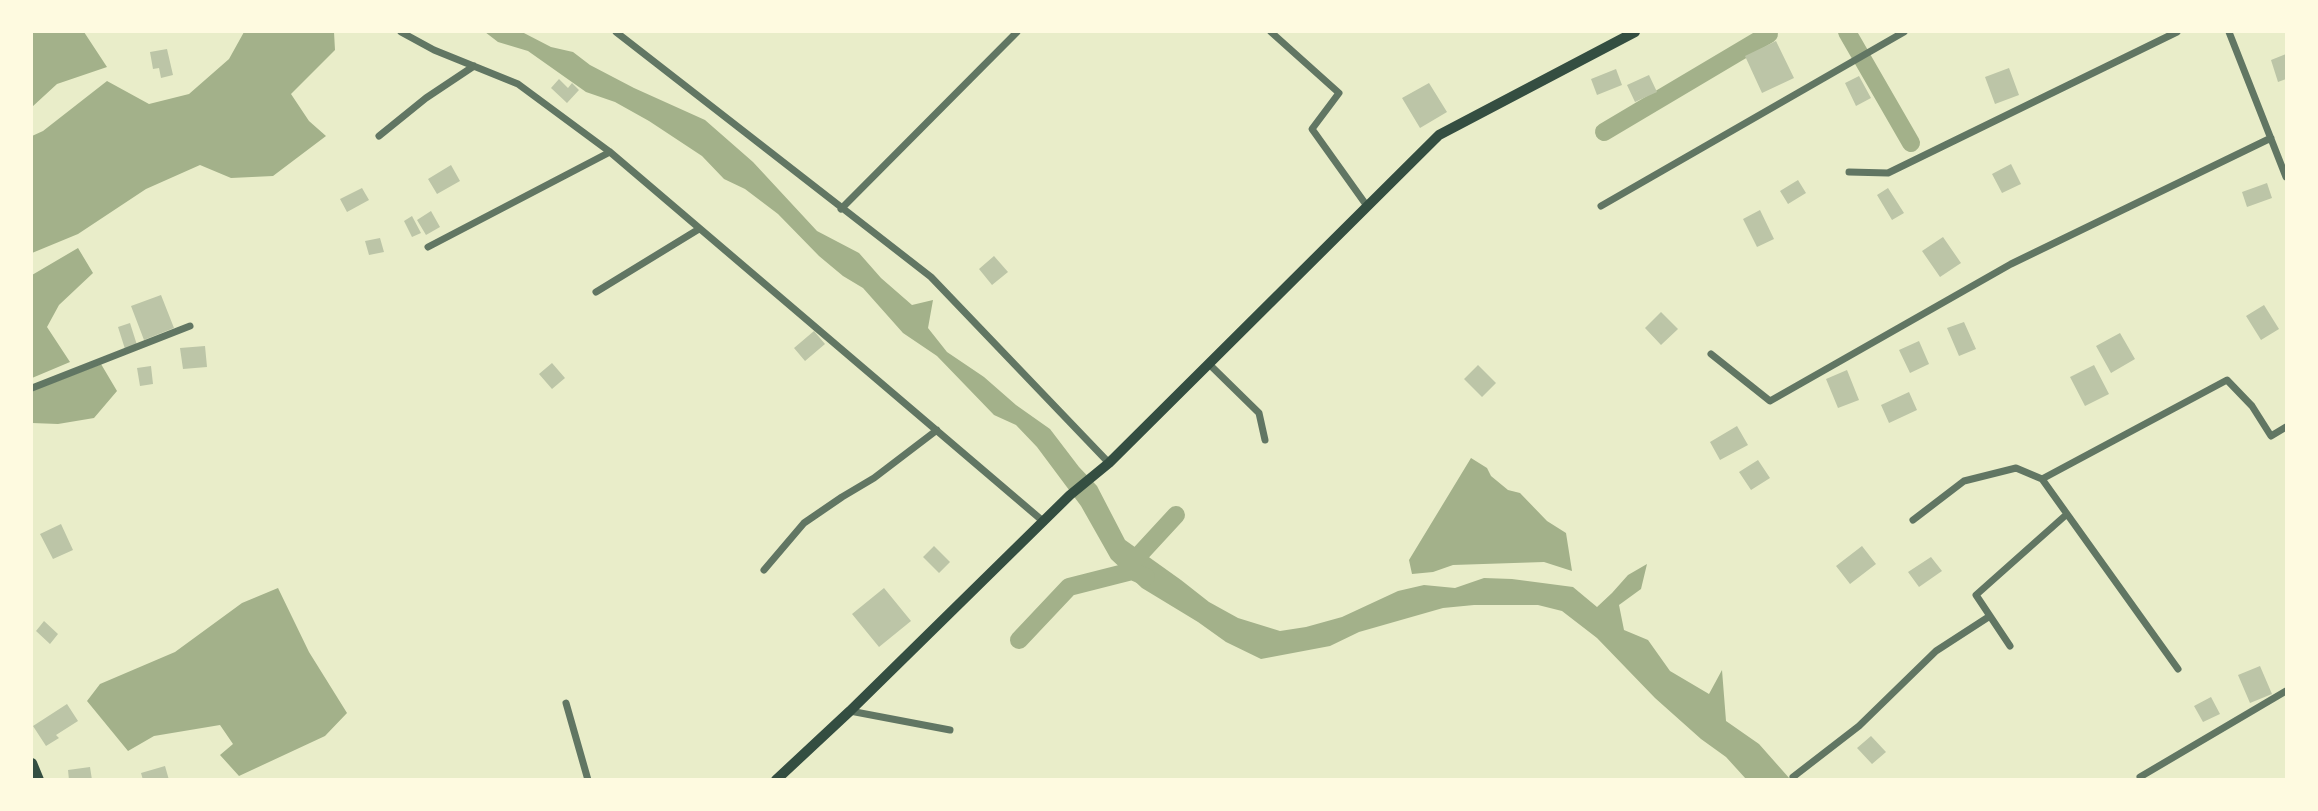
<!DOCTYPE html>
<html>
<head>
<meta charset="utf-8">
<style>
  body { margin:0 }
  #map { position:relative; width:2318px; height:811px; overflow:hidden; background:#e9edc9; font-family:Signika,sans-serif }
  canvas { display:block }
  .frame { position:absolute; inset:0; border:33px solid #fefae0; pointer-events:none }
</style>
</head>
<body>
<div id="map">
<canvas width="2318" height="811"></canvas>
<div class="frame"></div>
</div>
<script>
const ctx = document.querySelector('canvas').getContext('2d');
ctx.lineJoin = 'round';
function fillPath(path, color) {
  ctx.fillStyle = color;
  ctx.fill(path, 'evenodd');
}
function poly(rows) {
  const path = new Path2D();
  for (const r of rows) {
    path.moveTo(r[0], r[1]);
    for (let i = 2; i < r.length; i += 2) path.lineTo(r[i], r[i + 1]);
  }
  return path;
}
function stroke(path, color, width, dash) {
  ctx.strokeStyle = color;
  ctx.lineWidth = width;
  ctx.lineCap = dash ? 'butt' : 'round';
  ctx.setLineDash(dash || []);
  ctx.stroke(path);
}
const water = poly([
  [32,32,84,32,107,67,57,84,32,107],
  [244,32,334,32,335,50,291,94,309,121,326,136,273,176,231,178,200,165,146,189,78,234,32,253,32,136,43,131,107,81,149,104,189,94,229,59],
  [485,32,522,32,551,47,573,52,590,65,634,88,705,120,753,162,817,231,859,253,881,278,912,305,933,300,928,328,947,352,984,377,1016,405,1050,429,1079,467,1097,486,1125,540,1181,580,1209,602,1238,618,1280,631,1306,627,1342,617,1398,591,1424,585,1455,588,1484,578,1512,579,1573,587,1597,607,1612,593,1628,575,1647,564,1641,589,1619,605,1624,630,1648,640,1670,671,1709,694,1722,670,1726,721,1759,744,1790,779,1746,779,1726,757,1701,739,1655,698,1597,638,1562,611,1538,605,1474,605,1443,608,1359,632,1330,646,1261,659,1226,642,1198,622,1142,588,1111,559,1081,506,1037,447,1016,425,994,415,937,356,903,333,863,288,843,276,819,256,778,214,745,189,724,179,702,156,649,121,615,102,586,92,528,51,498,42],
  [78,248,93,273,59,305,47,327,70,362,32,378,32,275],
  [101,364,117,391,94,418,58,424,32,423,32,391],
  [1471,458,1487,468,1491,476,1508,490,1520,493,1547,521,1566,533,1572,571,1544,562,1453,565,1433,572,1412,574,1409,560],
  [278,588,309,652,347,713,325,736,239,776,220,755,233,744,220,725,154,736,128,751,87,701,100,684,175,652,242,603]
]);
const canal = poly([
  [1847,32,1911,143],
  [1604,132,1769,34,1768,32],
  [1128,567,1176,515],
  [1019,640,1069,587,1132,571,1146,577]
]);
const building = poly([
  [1776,41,1794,78,1762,93,1745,56],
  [167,49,173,75,161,78,159,68,153,69,150,52],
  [2286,54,2286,79,2278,82,2271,60],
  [2009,68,2019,95,1995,104,1985,77],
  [1616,69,1622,85,1597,95,1591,79],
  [1649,75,1657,92,1635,102,1627,85],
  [1859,76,1871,98,1856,106,1845,83],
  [559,79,568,88,572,83,579,90,567,103,551,88],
  [1429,83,1447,112,1420,128,1402,98],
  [2011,164,2021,184,2002,193,1992,174],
  [451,165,460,181,437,194,428,179],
  [1798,180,1806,193,1788,204,1780,191],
  [2267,183,2272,198,2247,207,2242,192],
  [362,188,369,200,347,212,340,199],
  [1888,188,1904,213,1892,220,1877,195],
  [1760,210,1774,239,1757,247,1743,219],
  [431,211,440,227,426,235,417,220],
  [412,216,421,233,412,237,404,221],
  [1943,237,1961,263,1940,277,1922,251],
  [380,238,384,252,369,255,365,241],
  [994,256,1008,272,992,285,979,269],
  [161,295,174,328,144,340,131,306],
  [2264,305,2279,329,2261,340,2246,316],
  [1661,312,1678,329,1661,345,1645,328],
  [1964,322,1976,349,1959,356,1947,328],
  [130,323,137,345,125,349,118,327],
  [814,331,825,344,805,361,794,348],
  [2120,333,2135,359,2111,373,2096,346],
  [1919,341,1929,364,1910,373,1899,350],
  [205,346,207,367,183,369,180,348],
  [552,363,565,378,552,389,539,374],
  [1478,365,1496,383,1482,397,1464,379],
  [2094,365,2109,394,2085,406,2070,377],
  [151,366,153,384,140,386,137,368],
  [1847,370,1859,400,1838,408,1826,379],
  [1909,392,1917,410,1889,423,1881,405],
  [1737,426,1748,445,1720,460,1710,442],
  [1758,460,1770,478,1751,490,1739,472],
  [61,524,73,550,53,559,40,534],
  [934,546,950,562,939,573,923,557],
  [1862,546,1876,564,1850,584,1836,566],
  [1931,557,1942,571,1919,587,1908,572],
  [884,588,911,621,879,647,852,614],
  [44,621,58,634,50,644,36,631],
  [2260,666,2272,694,2250,703,2238,675],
  [2211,697,2220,714,2203,722,2194,706],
  [67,704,78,721,56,735,59,738,46,746,33,726],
  [1871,736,1886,752,1872,764,1857,748],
  [165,766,169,780,143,780,141,773],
  [90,767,92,780,69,780,68,770]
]);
const minor = poly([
  [401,32,434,50,518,84,610,152,1044,522],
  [616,32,931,277,1109,463],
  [1271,32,1339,93,1312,129,1367,206],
  [2229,32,2286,177],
  [379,136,426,98,474,66],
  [1849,172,1888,173,2177,32],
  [1601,206,1904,32],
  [841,209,1017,32],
  [428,247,610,152],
  [596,292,699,229],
  [1711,354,1770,401,2011,264,2271,138],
  [1209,364,1259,413,1265,440],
  [32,388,190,326],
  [2042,479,2227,380,2252,406,2271,436,2286,427],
  [1913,520,1964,481,2016,468,2042,479,2178,669],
  [764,570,804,523,842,497,874,478,937,430],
  [2010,646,1976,595,2067,514],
  [566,703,588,780],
  [850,711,950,730],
  [1793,777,1859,726,1936,651,1990,616],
  [2140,777,2286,691]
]);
const secondary = poly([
  [32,763,39,780],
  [776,780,850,711,1070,495,1109,463,1439,135,1635,32]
]);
fillPath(water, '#a3b18a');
stroke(canal, '#a3b18a', 18);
fillPath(building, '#bcc5a7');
stroke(minor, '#617663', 7);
stroke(secondary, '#344e41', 10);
</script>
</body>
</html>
